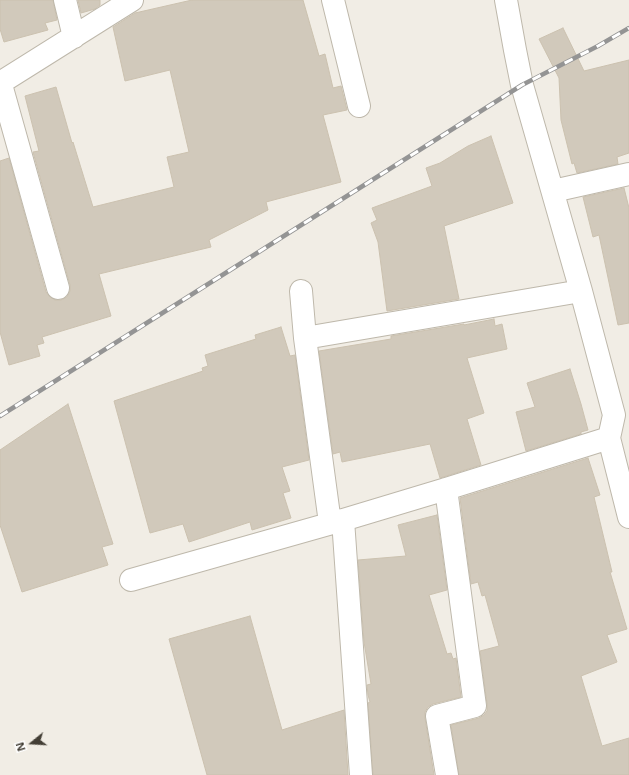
<!DOCTYPE html>
<html>
<head>
<meta charset="utf-8">
<style>
  body { margin:0 }
  #map { position:relative; width:629px; height:775px; overflow:hidden; background:#f1ede5; font-family:"Noto Sans",sans-serif }
  canvas { display:block }
  .north { position:absolute; left:12px; top:723px; width:40px; height:40px; -webkit-text-stroke:3px #fff; paint-order:stroke; rotate:252deg; font-size:11px; font-weight:700; line-height:16px; text-align:center; color:#433e35 }
  .north::after { content:''; display:block; margin:auto; width:14px; height:18px; background:#433e35; clip-path:polygon(50% 0,100% 100%,50% 72%,0 100%) }
</style>
</head>
<body>
<div id="map">
<canvas width="629" height="775"></canvas>
<div class="north">N</div>
</div>
<script>
const ctx = document.querySelector('canvas').getContext('2d');
ctx.lineJoin = 'round';
function fillPath(path, color) {
  ctx.fillStyle = color;
  ctx.fill(path, 'evenodd');
}
function poly(rows) {
  const path = new Path2D();
  for (const r of rows) {
    path.moveTo(r[0], r[1]);
    for (let i = 2; i < r.length; i += 2) path.lineTo(r[i], r[i + 1]);
  }
  return path;
}
function stroke(path, color, width, dash) {
  ctx.strokeStyle = color;
  ctx.lineWidth = width;
  ctx.lineCap = dash ? 'butt' : 'round';
  ctx.setLineDash(dash || []);
  ctx.stroke(path);
}
const building = poly([
  [0,0,53,0,57,20,45,23,48,30,4,42,0,29,0,0],
  [78,0,100,0,100,5,95,9,81,13,78,0],
  [192,0,303,0,319,56,325,54,333,88,341,86,347,110,323,115,341,182,266,202,268,210,209,240,211,247,99,274,111,316,42,337,44,343,37,345,40,356,9,365,0,332,0,161,9,158,46,292,50,297,55,300,61,300,67,297,70,291,70,285,33,152,39,151,25,96,56,87,72,143,73,142,93,207,174,187,167,157,189,152,170,70,125,81,113,27,135,13,192,0],
  [563,28,584,71,629,60,629,153,617,157,618,164,577,173,574,163,572,164,561,120,559,78,539,39,563,28],
  [491,136,513,203,444,226,459,299,387,311,378,242,371,223,377,220,372,208,432,186,426,168,440,163,468,146,491,136],
  [624,188,629,208,629,323,618,325,599,235,593,237,583,197,624,188],
  [494,319,495,326,502,324,507,349,467,358,484,413,467,419,481,465,440,478,430,444,342,462,340,452,333,454,319,351,391,339,391,336,464,324,464,325,494,319],
  [281,327,290,356,295,355,309,460,282,467,290,491,283,493,291,518,252,530,250,522,189,542,183,524,150,533,114,401,203,371,202,368,208,366,205,355,256,339,255,335,281,327],
  [570,369,581,404,588,430,581,432,581,434,526,451,516,412,535,407,527,383,570,369],
  [68,404,113,544,102,547,108,565,22,592,0,525,0,450,68,404],
  [588,458,600,495,594,497,612,572,610,572,627,629,607,635,617,662,581,676,602,746,629,738,629,775,459,775,451,725,479,718,484,715,487,711,487,704,480,651,499,646,485,595,482,596,478,582,471,584,460,498,588,458],
  [437,515,447,590,429,595,447,654,451,653,453,659,456,658,461,697,433,704,428,707,425,712,425,718,434,775,373,775,368,703,370,702,368,695,367,685,371,684,364,642,358,560,406,556,398,525,437,515],
  [250,616,282,730,344,710,348,775,207,775,169,639,250,616]
]);
const minor = poly([
  [65,0,74,37],
  [333,0,359,106],
  [506,0,515,50,522,85,581,291,614,415,609,438,629,517],
  [0,81,58,288],
  [0,83,132,0],
  [553,191,629,174],
  [301,291,305,338,330,523],
  [305,338,581,291],
  [446,489,475,706,437,716,447,775],
  [343,520,361,775],
  [131,580,343,520,446,489,609,438]
]);
const rail = poly([
  [0,416,522,85,598,46,629,28]
]);
fillPath(building, '#d1c9bb');
stroke(building, '#cbc1af', 1);
stroke(minor, '#beb8ab', 24);
stroke(minor, '#fff', 22);
stroke(rail, '#949494', 4.5);
stroke(rail, '#fff', 3, [9]);
</script>
</body>
</html>
